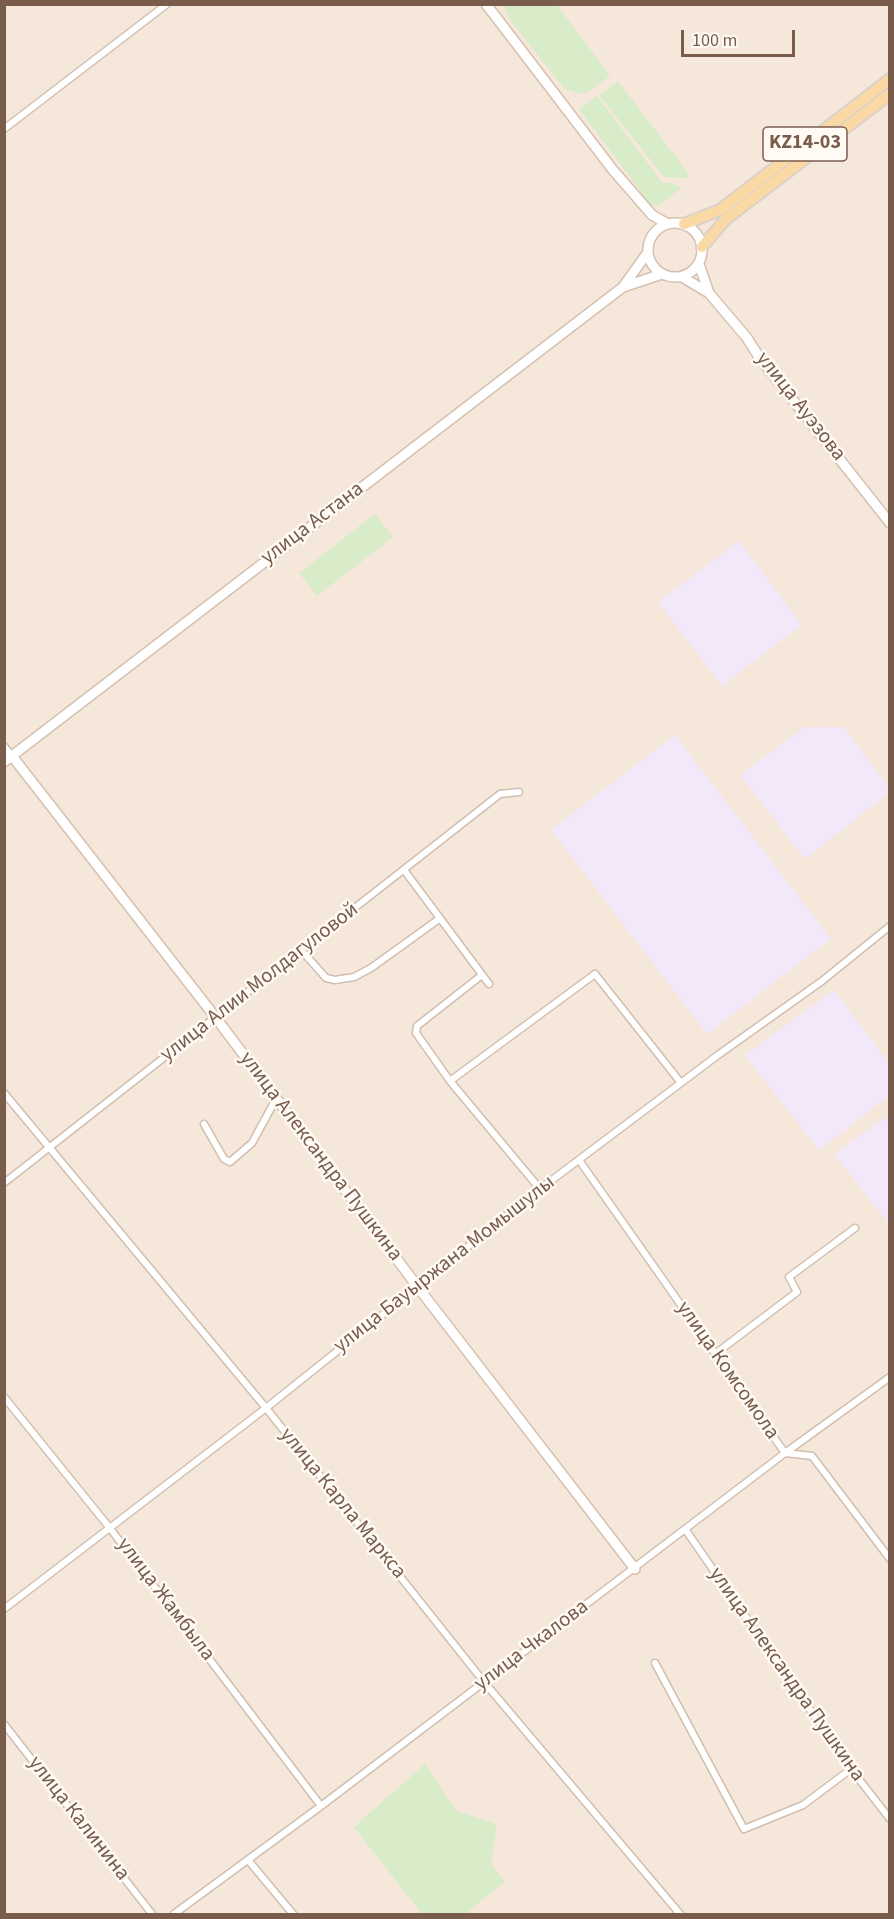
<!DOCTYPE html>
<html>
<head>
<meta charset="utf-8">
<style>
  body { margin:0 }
  #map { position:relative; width:894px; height:1919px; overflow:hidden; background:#fdf6ec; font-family:"Source Sans 3",sans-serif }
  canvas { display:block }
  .frame { position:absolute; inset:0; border:6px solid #7a5c4d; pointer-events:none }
  .scale { position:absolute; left:681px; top:30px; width:114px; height:27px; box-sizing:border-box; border:3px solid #7a5c4d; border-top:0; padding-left:8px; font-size:18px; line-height:21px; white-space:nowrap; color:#7a5c4d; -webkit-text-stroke:4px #fffaf3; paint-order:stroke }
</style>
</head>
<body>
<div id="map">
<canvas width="894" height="1919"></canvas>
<div class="frame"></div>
<div class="scale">100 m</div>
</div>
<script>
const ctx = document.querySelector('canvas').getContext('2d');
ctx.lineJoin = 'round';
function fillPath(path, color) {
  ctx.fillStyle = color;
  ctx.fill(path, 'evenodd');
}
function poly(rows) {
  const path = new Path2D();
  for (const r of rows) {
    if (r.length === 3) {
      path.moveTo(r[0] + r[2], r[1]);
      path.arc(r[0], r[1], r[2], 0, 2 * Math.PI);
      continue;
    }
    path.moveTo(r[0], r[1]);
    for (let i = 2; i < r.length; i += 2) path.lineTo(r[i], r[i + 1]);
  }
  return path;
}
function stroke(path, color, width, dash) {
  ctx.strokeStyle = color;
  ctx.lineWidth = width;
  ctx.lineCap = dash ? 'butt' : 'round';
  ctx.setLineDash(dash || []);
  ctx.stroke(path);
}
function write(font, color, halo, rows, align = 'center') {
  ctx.font = font + ' "Source Sans 3",sans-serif';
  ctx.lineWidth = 5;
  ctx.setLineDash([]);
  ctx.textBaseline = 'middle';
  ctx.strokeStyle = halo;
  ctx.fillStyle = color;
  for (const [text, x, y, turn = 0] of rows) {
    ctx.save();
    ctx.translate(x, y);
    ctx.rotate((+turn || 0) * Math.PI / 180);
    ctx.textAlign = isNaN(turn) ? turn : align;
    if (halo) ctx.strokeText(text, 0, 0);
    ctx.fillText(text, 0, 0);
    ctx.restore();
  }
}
const residential = poly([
  [5,5,889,5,889,1914,5,1914]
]);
const education = poly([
  [739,541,802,625,722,686,658,602],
  [805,727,844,727,889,788,890,792,805,859,740,775],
  [675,735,831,939,707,1034,551,830],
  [834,990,889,1063,889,1096,819,1150,745,1055],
  [889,1115,889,1224,834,1154]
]);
const green = poly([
  [504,5,557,5,610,76,586,93,577,93,564,88,510,20],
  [618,81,688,173,689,178,664,177,599,95],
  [597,96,662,182,671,183,681,188,659,206,651,205,579,109],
  [375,514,393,537,317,596,299,573],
  [425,1764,456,1811,497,1824,491,1864,505,1881,466,1914,422,1914,354,1827]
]);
const street = poly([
  [4,129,167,4],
  [4,746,12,756],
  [404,870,489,984],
  [302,951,326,978,335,980,354,977,371,968,439,919],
  [482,975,417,1026,416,1033,450,1081,540,1189],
  [450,1081,595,974,681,1083],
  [4,1093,266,1408,484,1682,680,1914],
  [204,1124,224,1159,230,1162,252,1143,276,1099],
  [579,1160,785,1453,812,1456,890,1559],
  [4,1183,500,794,519,792],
  [715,1354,797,1292,789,1277,855,1228],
  [4,1397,109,1527,321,1806],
  [685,1529,851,1769,890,1819],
  [4,1609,266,1408,540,1189,718,1055,822,981,890,926],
  [655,1663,744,1829,803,1805,851,1769],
  [4,1724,152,1914],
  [248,1860,293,1914],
  [174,1914,321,1806,785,1453,890,1377]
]);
const secondary = poly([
  [486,4,613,170,652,215,668,224],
  [675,250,27],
  [699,264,709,293],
  [682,277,709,293,747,338,759,357,890,523],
  [623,287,662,274],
  [12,756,216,1018,417,1286,635,1569],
  [4,762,623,287,648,252]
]);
const primary = poly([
  [684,224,720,210,890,79],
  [702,247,726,219,890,94]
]);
const shields = [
  [805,144,84]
];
const shieldNames = [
  ["KZ14-03",805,144]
];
const streetNames = [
  ["улица Ауэзова",800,407,52],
  ["улица Астана",313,524,-37],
  ["улица Алии Молдагуловой",260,983,-38],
  ["улица Александра Пушкина",320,1157,53],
  ["улица Бауыржана Момышулы",445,1265,-38],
  ["улица Комсомола",727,1371,55],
  ["улица Карла Маркса",342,1504,51],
  ["улица Жамбыла",165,1600,53],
  ["улица Чкалова",532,1646,-37],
  ["улица Александра Пушкина",786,1675,55],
  ["улица Калинина",78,1819,52]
];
fillPath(residential, '#f5e8da');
fillPath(education, '#f3e8fa');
fillPath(green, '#d8ecc9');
stroke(street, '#d1beb0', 9);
stroke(secondary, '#d6c0b0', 12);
stroke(primary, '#dad1cd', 14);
stroke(street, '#fff', 6);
stroke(secondary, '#fff', 9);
stroke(primary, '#fbd9a5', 10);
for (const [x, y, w] of shields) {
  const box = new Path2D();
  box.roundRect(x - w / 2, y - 17, w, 34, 4.5);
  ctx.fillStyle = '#fffaf3';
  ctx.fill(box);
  stroke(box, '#7a5c4d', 1.5);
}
write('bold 20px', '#7a5c4d', null, shieldNames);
write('21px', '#7a5c4d', '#fffaf3', streetNames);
</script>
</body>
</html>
